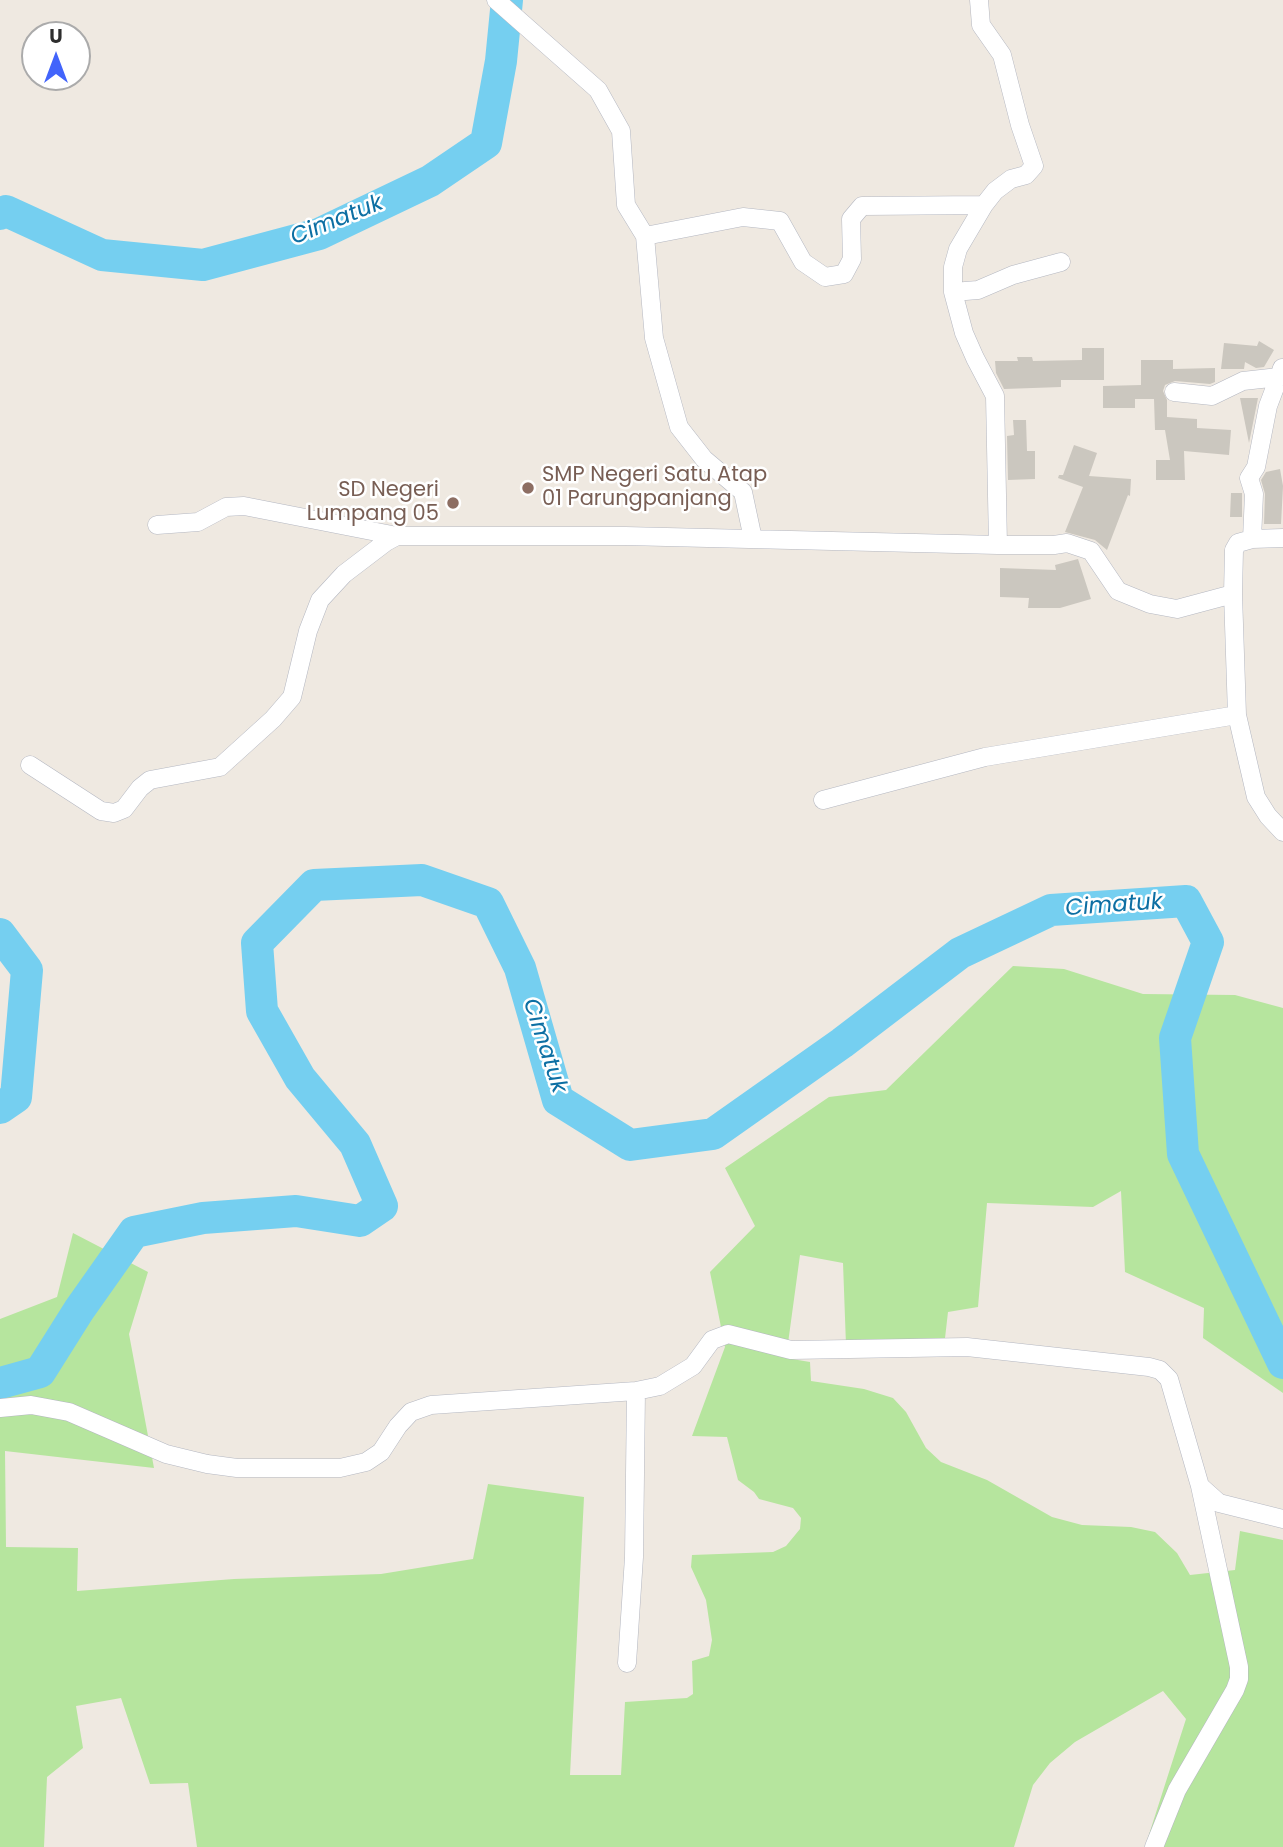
<!DOCTYPE html>
<html>
<head>
<meta charset="utf-8">
<style>
  body { margin:0 }
  #map { position:relative; width:1283px; height:1847px; overflow:hidden; background:#efe9e1; font-family:Poppins,sans-serif }
  canvas { display:block }
  .north { position:absolute; left:21px; top:21px; width:70px; height:70px; box-sizing:border-box; background:#fff; border:2px solid #ababab; border-radius:50%; rotate:0deg; font-size:19px; font-weight:700; line-height:28px; text-align:center; color:#2e2e2e }
  .north::after { content:''; display:block; margin:auto; width:24px; height:32px; background:#4264fb; clip-path:polygon(50% 0,100% 100%,50% 72%,0 100%) }
</style>
</head>
<body>
<div id="map">
<canvas width="1283" height="1847"></canvas>
<div class="north">U</div>
</div>
<script>
const ctx = document.querySelector('canvas').getContext('2d');
ctx.lineJoin = 'round';
function fillPath(path, color) {
  ctx.fillStyle = color;
  ctx.fill(path, 'evenodd');
}
function poly(rows) {
  const path = new Path2D();
  for (const r of rows) {
    path.moveTo(r[0], r[1]);
    for (let i = 2; i < r.length; i += 2) path.lineTo(r[i], r[i + 1]);
  }
  return path;
}
function stroke(path, color, width, dash) {
  ctx.strokeStyle = color;
  ctx.lineWidth = width;
  ctx.lineCap = dash ? 'butt' : 'round';
  ctx.setLineDash(dash || []);
  ctx.stroke(path);
}
function write(font, color, halo, rows, align = 'center') {
  ctx.font = font + ' Poppins,sans-serif';
  ctx.lineWidth = 5;
  ctx.setLineDash([]);
  ctx.textBaseline = 'middle';
  ctx.strokeStyle = halo;
  ctx.fillStyle = color;
  for (const [text, x, y, turn = 0] of rows) {
    ctx.save();
    ctx.translate(x, y);
    ctx.rotate((+turn || 0) * Math.PI / 180);
    ctx.textAlign = isNaN(turn) ? turn : align;
    if (halo) ctx.strokeText(text, 0, 0);
    ctx.fillText(text, 0, 0);
    ctx.restore();
  }
}
const green = poly([
  [1013,966,1064,969,1143,994,1235,995,1283,1008,1283,1393,1203,1338,1204,1308,1125,1272,1121,1191,1093,1207,987,1203,978,1307,948,1312,944,1347,846,1345,843,1263,800,1255,786,1358,810,1362,811,1381,864,1389,893,1398,906,1412,926,1448,941,1462,987,1480,1052,1517,1082,1525,1131,1527,1155,1532,1177,1553,1190,1575,1235,1570,1240,1531,1283,1540,1283,1847,1145,1847,1186,1719,1163,1691,1075,1742,1050,1763,1033,1785,1014,1847,197,1847,188,1783,150,1784,121,1698,76,1706,83,1748,47,1777,44,1847,0,1847,0,1319,57,1297,73,1233,148,1272,129,1334,154,1468,5,1451,6,1547,78,1548,77,1591,234,1579,381,1574,473,1559,488,1484,584,1497,570,1775,621,1775,625,1702,687,1698,693,1694,692,1661,709,1656,712,1640,706,1600,691,1567,692,1555,773,1552,786,1546,800,1529,801,1518,793,1508,759,1499,754,1492,738,1480,727,1437,692,1436,725,1347,710,1272,755,1226,725,1168,829,1097,886,1090]
]);
const river = poly([
  [0,214,6,211,102,255,203,265,319,234,430,181,486,143,501,61,507,0],
  [0,934,27,970,16,1097,0,1108],
  [0,1383,40,1372,79,1310,134,1232,203,1218,296,1211,360,1221,382,1206,355,1144,300,1078,262,1011,257,943,314,885,422,880,488,903,520,968,558,1100,630,1145,713,1134,842,1043,960,953,1051,910,1186,901,1208,942,1175,1038,1183,1154,1283,1363]
]);
const building = poly([
  [1259,341,1274,350,1264,367,1256,368,1245,362,1244,369,1221,369,1224,343,1257,346],
  [1082,348,1104,348,1104,380,1061,380,1061,387,1004,389,996,373,995,361,1018,361,1017,357,1032,357,1033,361,1082,360],
  [1141,360,1173,360,1173,369,1215,368,1215,382,1210,384,1175,381,1165,385,1163,391,1167,400,1167,417,1197,419,1197,428,1231,430,1229,455,1184,451,1185,480,1156,480,1156,460,1170,460,1165,430,1155,430,1154,399,1135,399,1135,408,1103,408,1103,386,1141,385],
  [1240,398,1258,398,1249,443],
  [1013,420,1026,420,1027,451,1035,451,1035,479,1008,480,1007,436,1014,435],
  [1074,445,1097,453,1089,476,1131,479,1130,496,1128,495,1107,550,1095,540,1065,532,1083,487,1058,478,1059,475,1063,475],
  [1280,469,1283,486,1281,524,1264,524,1265,494,1261,480,1266,472],
  [1231,493,1242,493,1242,517,1230,517],
  [1078,559,1091,599,1060,608,1028,608,1029,598,1000,597,1000,568,1056,570,1055,565]
]);
const street = poly([
  [496,0,598,90,621,131,626,205,645,236,654,338,679,427,704,459,743,492,753,539],
  [979,0,981,25,1002,55,1020,125,1034,166,1026,175,1011,179,995,191,984,205,958,249,953,267,953,292,964,333,975,358,995,396,998,545],
  [645,236,743,217,780,221,803,262,825,277,844,274,852,259,851,219,862,206,984,205],
  [953,292,978,290,1013,275,1061,262],
  [1174,392,1212,396,1243,381,1279,377,1282,368],
  [157,525,198,522,226,507,244,506,397,536,625,536,998,545,1054,545,1067,543,1091,551,1118,591,1150,604,1177,609,1233,594],
  [1283,538,1252,539,1238,543,1234,550,1233,594,1237,715,1256,797,1268,816,1283,832],
  [1252,539,1254,494,1249,478,1256,467,1268,406,1279,377],
  [30,765,101,811,114,813,124,809,140,788,150,780,220,767,273,719,292,697,308,631,320,600,344,574,386,542,397,536],
  [823,800,985,757,1237,715],
  [0,1408,31,1405,69,1412,166,1454,207,1464,237,1468,340,1468,366,1462,381,1452,398,1426,411,1412,431,1405,636,1391,660,1386,693,1366,712,1340,728,1334,791,1350,967,1347,1149,1367,1160,1370,1169,1379,1200,1486,1239,1667,1239,1679,1235,1690,1177,1790,1154,1847],
  [1200,1486,1219,1503,1283,1519],
  [627,1663,634,1557,636,1391]
]);
const markers = [
  [528,488,7,"#8d6e63"],
  [453,503,7,"#8d6e63"]
];
const educationNames = [
  ["SMP Negeri Satu Atap",542,476],
  ["01 Parungpanjang",542,500],
  ["SD Negeri",439,491,"right"],
  ["Lumpang 05",439,515,"right"]
];
const waterNames = [
  ["Cimatuk",337,221,-22],
  ["Cimatuk",1114,906,-4],
  ["Cimatuk",544,1046,72]
];
fillPath(green, '#b6e59e');
stroke(river, '#75cff0', 32);
fillPath(building, '#cbc7bf');
stroke(street, '#b4b7c1', 19);
stroke(street, '#fff', 18);
for (const [x, y, r, color] of markers) {
  const dot = new Path2D();
  dot.arc(x, y, r, 0, 2 * Math.PI);
  ctx.fillStyle = color;
  ctx.fill(dot);
  stroke(dot, '#fff', 2.5);
}
write('21px', '#785e54', '#fff', educationNames, 'left');
write('italic 23px', '#0d6fa3', '#fff', waterNames);
</script>
</body>
</html>
